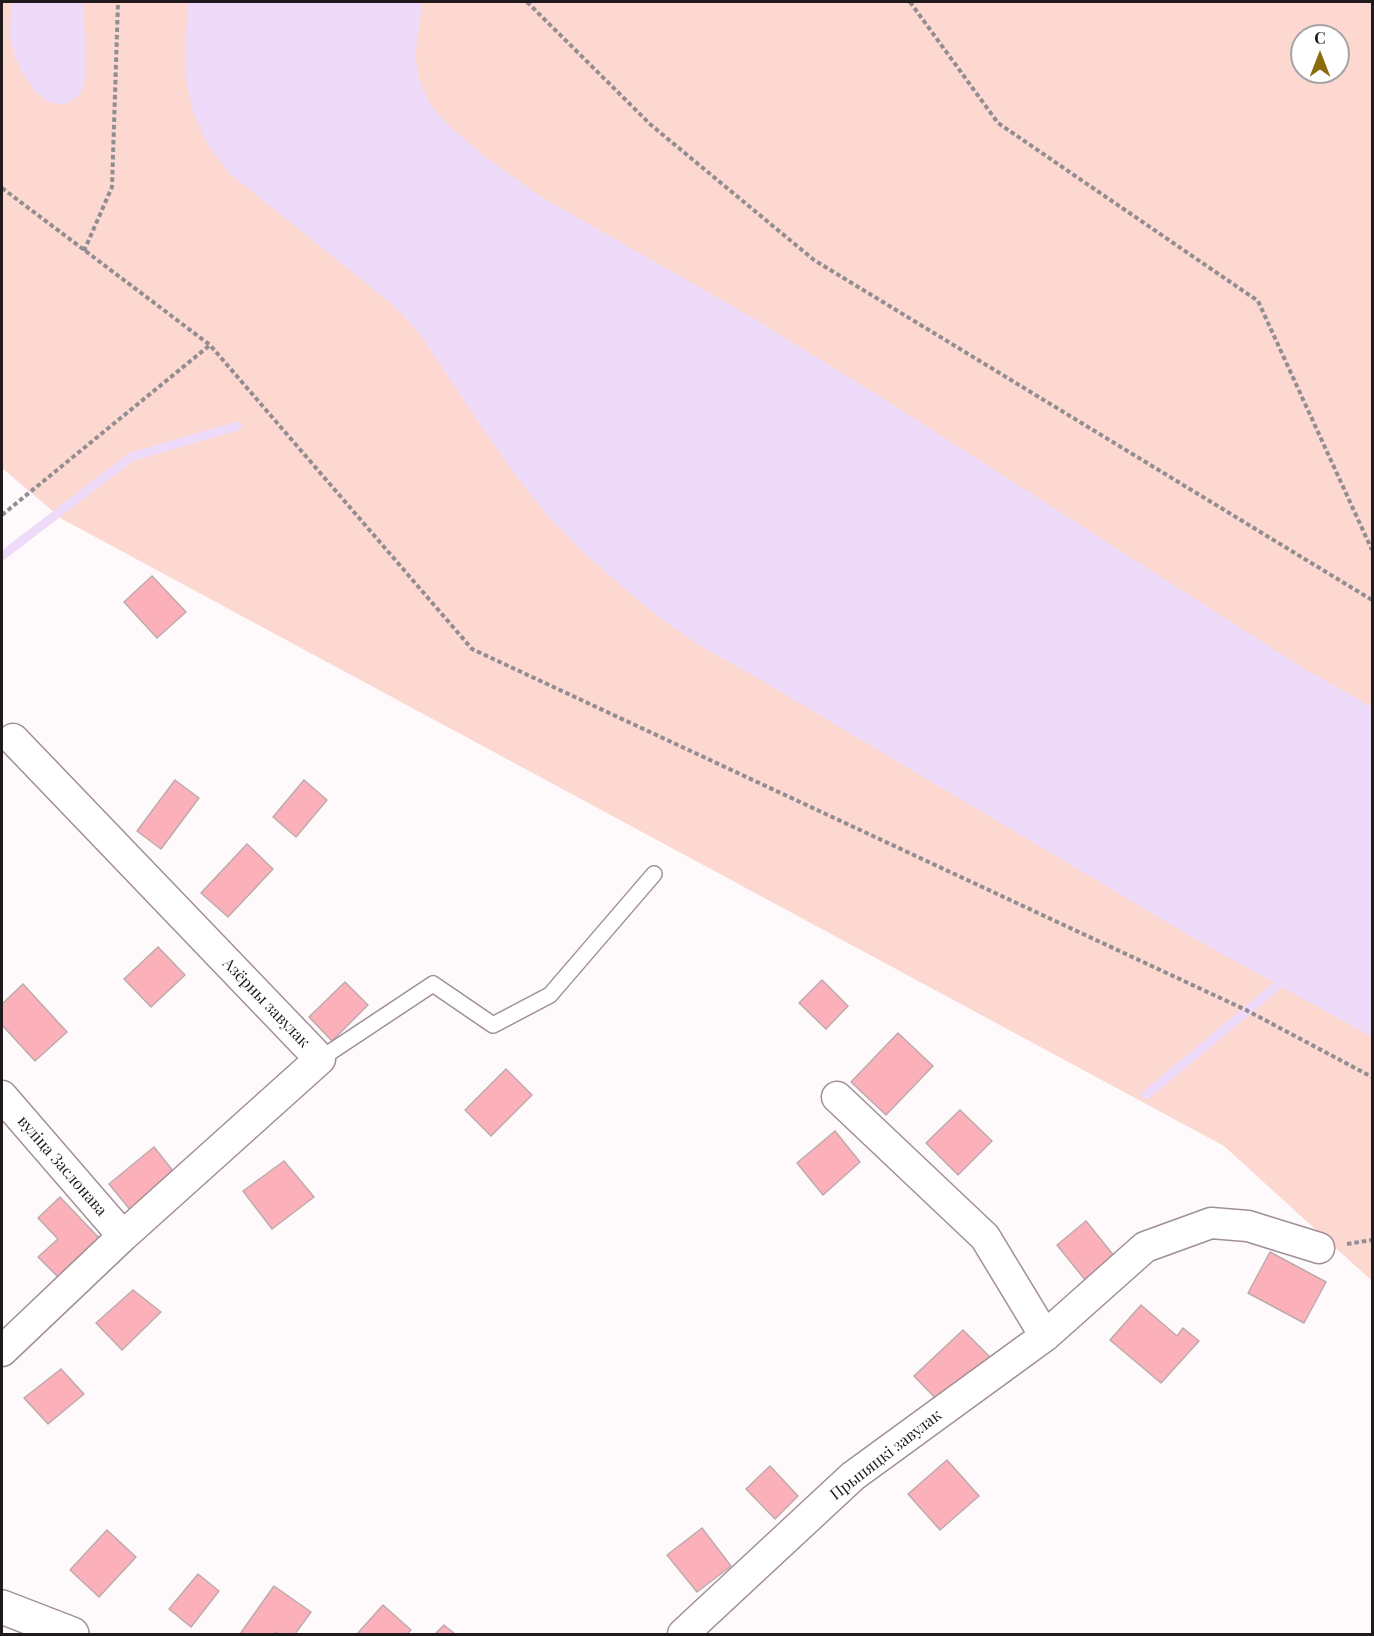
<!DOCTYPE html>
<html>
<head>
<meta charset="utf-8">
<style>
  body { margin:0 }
  #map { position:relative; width:1374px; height:1636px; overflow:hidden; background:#fefafc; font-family:"Playfair Display",serif }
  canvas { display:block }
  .frame { position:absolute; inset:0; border:3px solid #201a1d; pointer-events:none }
  .north { position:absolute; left:1290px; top:24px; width:60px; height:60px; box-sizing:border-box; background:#fff; border:2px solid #a6a3a5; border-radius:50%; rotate:0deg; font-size:16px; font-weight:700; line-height:24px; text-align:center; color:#201a1d }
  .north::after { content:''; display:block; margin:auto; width:21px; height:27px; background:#8a6c0c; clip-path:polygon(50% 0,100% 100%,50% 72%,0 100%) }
</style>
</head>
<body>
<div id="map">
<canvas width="1374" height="1636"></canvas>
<div class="frame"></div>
<div class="north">С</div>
</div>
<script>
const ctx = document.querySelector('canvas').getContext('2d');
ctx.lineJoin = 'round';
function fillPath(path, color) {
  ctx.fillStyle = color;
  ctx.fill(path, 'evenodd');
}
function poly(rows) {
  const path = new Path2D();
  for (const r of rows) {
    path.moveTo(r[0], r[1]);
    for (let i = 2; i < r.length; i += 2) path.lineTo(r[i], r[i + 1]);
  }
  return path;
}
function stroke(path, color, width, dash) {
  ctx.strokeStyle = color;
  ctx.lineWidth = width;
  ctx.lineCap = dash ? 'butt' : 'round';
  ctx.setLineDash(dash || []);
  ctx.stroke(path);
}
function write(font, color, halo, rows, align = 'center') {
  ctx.font = font + ' "Playfair Display",serif';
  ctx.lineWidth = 4.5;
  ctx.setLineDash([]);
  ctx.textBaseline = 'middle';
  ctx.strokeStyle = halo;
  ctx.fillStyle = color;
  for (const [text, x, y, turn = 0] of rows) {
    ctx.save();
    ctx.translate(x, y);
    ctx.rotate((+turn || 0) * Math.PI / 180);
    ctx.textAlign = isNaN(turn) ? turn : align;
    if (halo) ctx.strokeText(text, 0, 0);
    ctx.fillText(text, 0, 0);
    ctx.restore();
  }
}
const green = poly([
  [2,2,1372,2,1372,1281,1224,1146,62,519,2,468],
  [1302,36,1338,36,1338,72,1302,72]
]);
const water = poly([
  [11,2,83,2,86,63,85,78,81,93,75,99,66,104,57,104,47,101,35,91,24,75,15,57,10,36],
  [188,2,422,2,415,56,419,80,430,104,451,128,488,159,543,198,748,315,887,401,1306,670,1372,707,1372,1037,1190,936,749,673,702,647,657,616,618,583,580,549,547,515,518,478,489,438,419,333,393,305,229,173,208,145,193,112,186,80,185,50]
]);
const stream = poly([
  [2,556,131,457,237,426],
  [1146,1095,1278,985]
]);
const building = poly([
  [152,576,186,612,157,638,124,602,152,576],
  [175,780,199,798,161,849,137,831,175,780],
  [304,780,327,800,296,837,273,817,304,780],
  [247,844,273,869,228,917,201,893,247,844],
  [158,947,185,975,151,1007,124,979,158,947],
  [822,980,848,1006,826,1029,799,1003,822,980],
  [345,982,368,1005,332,1041,309,1017,345,982],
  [23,984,67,1032,35,1061,2,1025,2,1004,23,984],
  [898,1033,933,1066,886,1115,851,1082,898,1033],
  [506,1069,532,1095,491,1136,465,1110,506,1069],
  [960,1110,992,1141,958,1175,926,1143,960,1110],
  [835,1131,860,1162,823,1195,797,1163,835,1131],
  [154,1147,177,1176,132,1212,109,1184,154,1147],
  [284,1161,314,1197,272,1229,243,1191,284,1161],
  [60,1197,99,1238,58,1277,38,1257,58,1239,38,1218,60,1197],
  [1086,1221,1115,1257,1086,1281,1057,1245,1086,1221],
  [1270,1252,1326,1282,1304,1323,1248,1293,1270,1252],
  [133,1290,161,1312,122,1350,96,1323,133,1290],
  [1141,1305,1177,1336,1183,1328,1199,1341,1161,1383,1110,1340,1141,1305],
  [963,1330,990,1357,941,1404,914,1376,963,1330],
  [61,1369,84,1394,48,1424,24,1398,61,1369],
  [947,1460,979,1496,940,1530,908,1494,947,1460],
  [770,1466,798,1496,775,1519,746,1489,770,1466],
  [702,1528,731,1566,697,1592,667,1555,702,1528],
  [107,1530,136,1557,99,1597,70,1570,107,1530],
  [198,1574,219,1591,191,1627,169,1609,198,1574],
  [274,1586,311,1612,295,1634,279,1634,276,1632,274,1634,240,1634,274,1586],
  [383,1605,411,1630,407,1634,357,1634,383,1605],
  [444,1625,455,1634,435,1634,444,1625]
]);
const path = poly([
  [527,2,651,125,814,260,1372,600],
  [910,2,998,123,1258,301,1372,550],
  [2,188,210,345,472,649,1246,1010,1372,1077],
  [84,251,112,187,118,2],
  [2,515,210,345],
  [1347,1244,1372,1240]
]);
const lane = poly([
  [320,1059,433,984,493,1025,550,995,654,874]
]);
const street = poly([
  [2,1096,123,1236],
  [1045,1336,1145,1247,1211,1223,1248,1226,1319,1248],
  [2,1351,123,1236,320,1059,13,739],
  [683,1634,853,1476,1045,1336,985,1237,837,1097]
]);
const secondary = poly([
  [2,1607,72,1634]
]);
const streetNames = [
  ["Азёрны завулак",266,1003,46],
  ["вуліца Заслонава",62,1166,49],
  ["Прыпяцкі завулак",886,1455,-38]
];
fillPath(green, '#fcd8d1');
fillPath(water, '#eddbf9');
stroke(stream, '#eddbf9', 9);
fillPath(building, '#fcb1ba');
stroke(building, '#bdaaac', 1.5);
stroke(lane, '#a08f96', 18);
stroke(street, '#a08f96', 33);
stroke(secondary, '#a08f96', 36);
stroke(path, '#928d90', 4, [4.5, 3]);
stroke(lane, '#fff', 15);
stroke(street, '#fff', 30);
stroke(secondary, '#fff', 33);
write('16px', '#201a1d', '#fff', streetNames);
</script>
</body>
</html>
